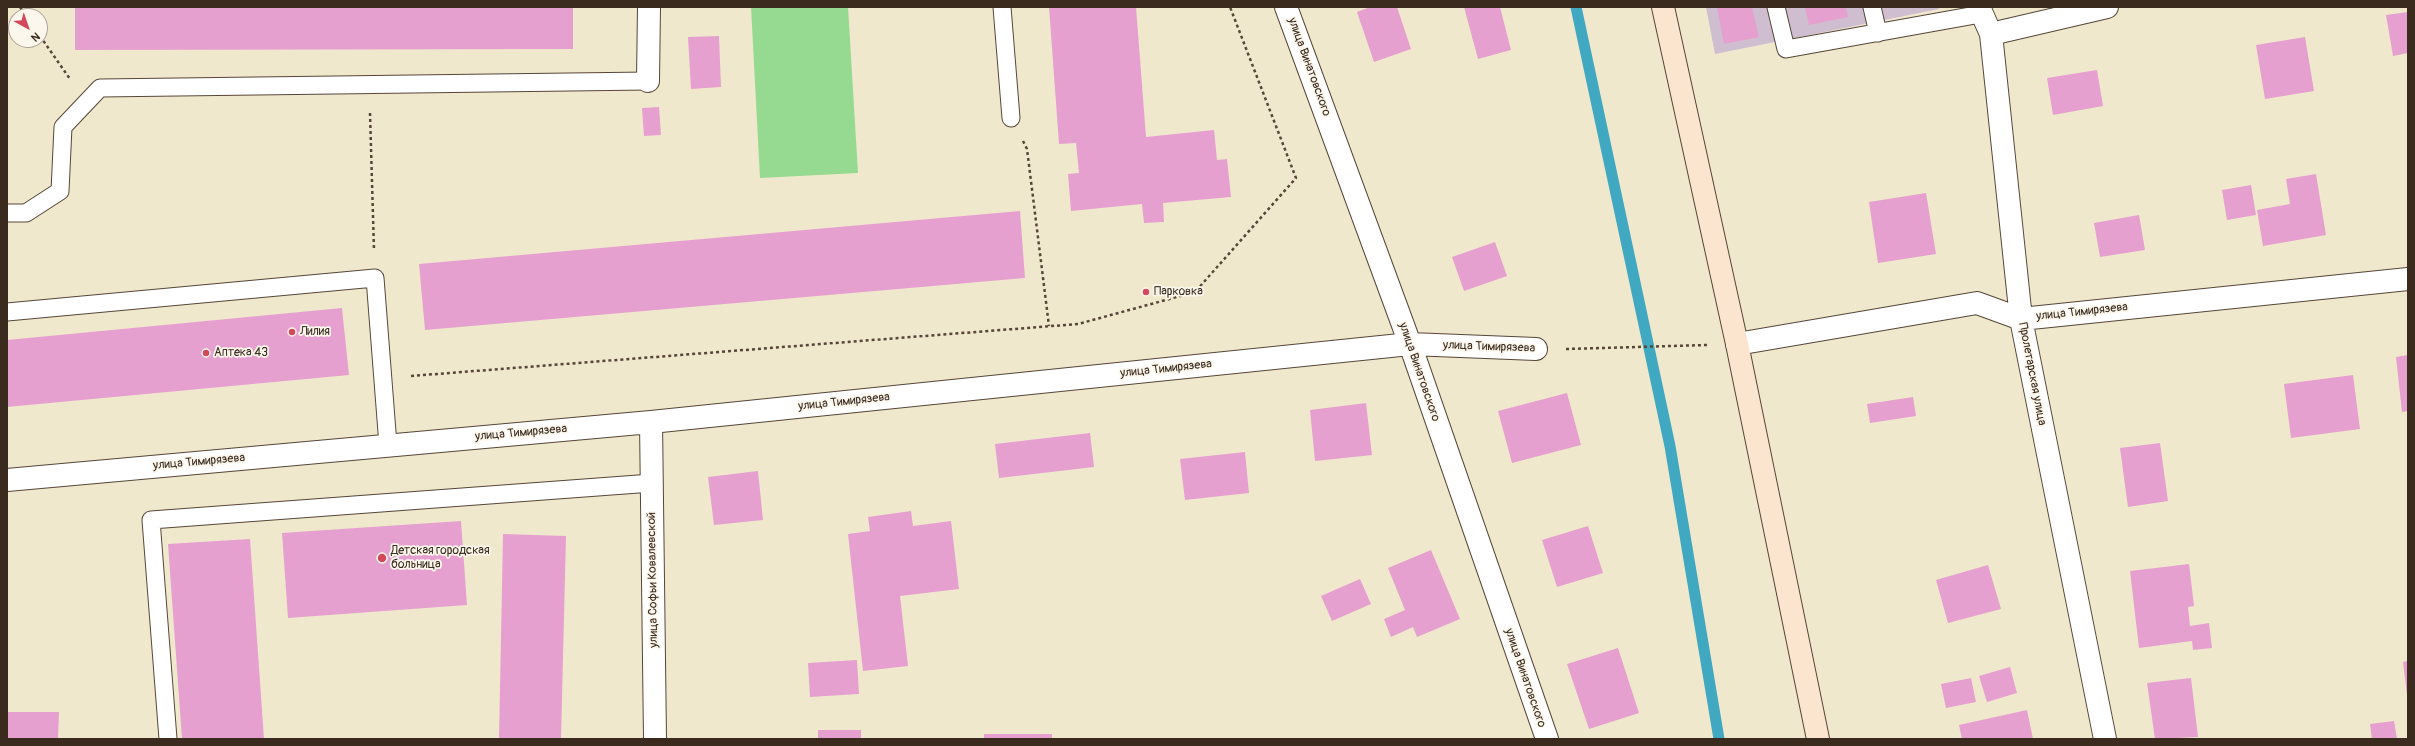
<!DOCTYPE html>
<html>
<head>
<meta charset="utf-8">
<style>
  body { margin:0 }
  #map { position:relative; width:2415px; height:746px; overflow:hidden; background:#f0e8cd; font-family:Pangolin,sans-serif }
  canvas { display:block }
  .frame { position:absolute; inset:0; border:8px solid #3b2a1e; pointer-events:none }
  .north { position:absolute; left:8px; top:8px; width:40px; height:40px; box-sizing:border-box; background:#fbf7ec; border:1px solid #aea59a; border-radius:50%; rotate:140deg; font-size:11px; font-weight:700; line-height:16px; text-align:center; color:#3b2a1e }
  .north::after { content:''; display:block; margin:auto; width:14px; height:18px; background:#d1495b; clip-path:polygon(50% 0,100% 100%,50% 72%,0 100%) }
</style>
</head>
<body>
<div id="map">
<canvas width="2415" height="746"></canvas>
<div class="frame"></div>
<div class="north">N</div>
</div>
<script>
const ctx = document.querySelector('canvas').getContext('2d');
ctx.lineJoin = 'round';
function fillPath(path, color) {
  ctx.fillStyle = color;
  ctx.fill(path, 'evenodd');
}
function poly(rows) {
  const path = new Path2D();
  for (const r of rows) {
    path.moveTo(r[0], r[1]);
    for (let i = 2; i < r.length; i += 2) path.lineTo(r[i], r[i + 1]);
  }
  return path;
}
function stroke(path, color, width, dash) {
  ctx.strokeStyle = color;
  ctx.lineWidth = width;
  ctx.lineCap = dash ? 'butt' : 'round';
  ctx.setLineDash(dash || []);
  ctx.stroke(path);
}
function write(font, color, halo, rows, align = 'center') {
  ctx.font = font + ' Pangolin,sans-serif';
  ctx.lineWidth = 3.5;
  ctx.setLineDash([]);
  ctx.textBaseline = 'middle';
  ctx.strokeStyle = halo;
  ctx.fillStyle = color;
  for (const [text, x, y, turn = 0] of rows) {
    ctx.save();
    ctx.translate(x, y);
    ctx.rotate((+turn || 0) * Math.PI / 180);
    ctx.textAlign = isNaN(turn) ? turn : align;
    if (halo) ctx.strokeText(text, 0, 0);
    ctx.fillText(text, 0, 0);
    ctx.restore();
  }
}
const industrial = poly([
  [1706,7,1938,7,1939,9,1715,54]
]);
const green = poly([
  [751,7,848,7,858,173,760,178]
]);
const stream = poly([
  [1576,7,1670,446,1719,739]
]);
const building = poly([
  [75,7,573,7,573,49,75,50],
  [1049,7,1136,7,1146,137,1214,130,1217,160,1227,159,1231,197,1163,203,1164,222,1144,223,1142,204,1071,211,1068,174,1079,173,1076,143,1059,144],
  [1370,7,1397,7,1411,49,1374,62,1357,12],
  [1464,7,1500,7,1511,50,1478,59],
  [1717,7,1752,7,1759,37,1724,44],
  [1805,7,1846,7,1848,17,1809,25],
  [2408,12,2408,53,2393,56,2386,15],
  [719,36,721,87,691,89,688,37],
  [2305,37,2314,91,2265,99,2256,45],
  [2097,70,2103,106,2053,115,2047,78],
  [659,107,661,135,644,136,642,108],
  [2316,174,2326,235,2263,246,2257,210,2290,204,2286,179],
  [2251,185,2256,215,2227,220,2222,190],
  [1926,193,1936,254,1878,263,1869,202],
  [1020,211,1025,278,425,330,419,264],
  [2139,215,2145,250,2100,257,2094,223],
  [1495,242,1507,276,1464,291,1452,257],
  [342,308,349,375,7,407,7,340],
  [2408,355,2408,411,2402,412,2396,357],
  [2353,375,2360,429,2291,438,2284,384],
  [1567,393,1581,445,1512,463,1498,411],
  [1913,397,1916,416,1870,423,1867,404],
  [1366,403,1372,455,1315,461,1310,410],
  [1090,433,1094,467,999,478,995,444],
  [2160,443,2168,501,2128,507,2120,448],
  [1245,452,1249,493,1185,500,1180,459],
  [758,471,763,520,714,525,708,477],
  [911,511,913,526,951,521,959,589,900,596,908,666,863,671,848,534,870,531,868,517],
  [461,521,467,605,288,618,282,533],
  [1588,526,1603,573,1557,587,1542,540],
  [503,534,566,536,561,739,499,739],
  [250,539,264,739,182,739,168,544],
  [1431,550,1460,619,1417,637,1413,627,1391,637,1384,619,1405,610,1388,568],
  [2189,564,2194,606,2188,607,2190,626,2209,623,2212,648,2193,650,2192,641,2139,648,2130,571],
  [1988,565,2001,609,1948,623,1936,580],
  [1360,579,1371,604,1332,621,1321,596],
  [1618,648,1639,713,1589,729,1567,664],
  [857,660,859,694,810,697,808,663],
  [2408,661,2408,695,2407,695,2403,662],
  [2010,667,2017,693,1987,702,1979,676],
  [1971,678,1976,702,1946,708,1941,684],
  [2191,678,2198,737,2155,739,2147,683],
  [2027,710,2033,739,1962,739,1959,725],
  [7,712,59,712,58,739,7,739],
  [2394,721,2397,739,2372,739,2370,724],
  [818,730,861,730,861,739,818,739],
  [984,734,1052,734,1052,739,984,739]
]);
const path = poly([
  [20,7,26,16],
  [40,36,70,79],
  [370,113,374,250],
  [1023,141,1027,149,1049,326],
  [1566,349,1707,345],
  [411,376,1078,324,1195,292,1296,178,1230,7]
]);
const service = poly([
  [1002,7,1011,118],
  [1776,7,1786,49,1981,14],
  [1872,7,1878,33],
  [7,213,26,213,60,191,63,127,100,88,648,81],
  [7,312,375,278,388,445],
  [168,739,151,520,652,483]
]);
const minor = poly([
  [1286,7,1410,344,1547,739],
  [1979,7,1991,34,2021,319,2105,739],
  [1991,34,2107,7],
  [648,81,649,7],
  [1737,344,1977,303,2021,319,2408,279],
  [651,422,655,739],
  [7,480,651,422,1410,344,1536,349]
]);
const secondary = poly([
  [1663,7,1737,344,1818,739]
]);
const markers = [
  [1146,292,4,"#d1495b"],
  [292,332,4,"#d1495b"],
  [206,353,4,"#d1495b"],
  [382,558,5,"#d1495b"]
];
const streetNames = [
  ["улица Винатовского",1309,67,70],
  ["улица Тимирязева",2082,312,-6],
  ["улица Тимирязева",1489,347,2],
  ["улица Тимирязева",1166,369,-6],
  ["улица Винатовского",1419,372,71],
  ["Пролетарская улица",2032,374,79],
  ["улица Тимирязева",844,402,-6],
  ["улица Тимирязева",521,433,-5],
  ["улица Тимирязева",199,462,-5],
  ["улица Софьи Ковалевской",653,580,-91],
  ["улица Винатовского",1525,678,71]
];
const poiNames = [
  ["Парковка",1154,292],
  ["Лилия",300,332],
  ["Аптека 43",214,353],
  ["Детская городская",391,551],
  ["больница",391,565]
];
fillPath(industrial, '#cfbdd0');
fillPath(green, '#96d991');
stroke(stream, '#40a8c0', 11);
fillPath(building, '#e5a0cf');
stroke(service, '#564638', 19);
stroke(minor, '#564638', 24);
stroke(secondary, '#564638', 24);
stroke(path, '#564638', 2.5, [3, 3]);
stroke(service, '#fff', 17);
stroke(minor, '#fff', 22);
stroke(secondary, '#fbe5cf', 22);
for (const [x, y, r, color] of markers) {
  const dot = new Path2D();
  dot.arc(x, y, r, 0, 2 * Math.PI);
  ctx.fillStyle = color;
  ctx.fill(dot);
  stroke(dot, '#fbf7ec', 1.5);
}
write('12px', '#3b2a1e', '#fbf7ec', streetNames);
write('12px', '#3b2a1e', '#fbf7ec', poiNames, 'left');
</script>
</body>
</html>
